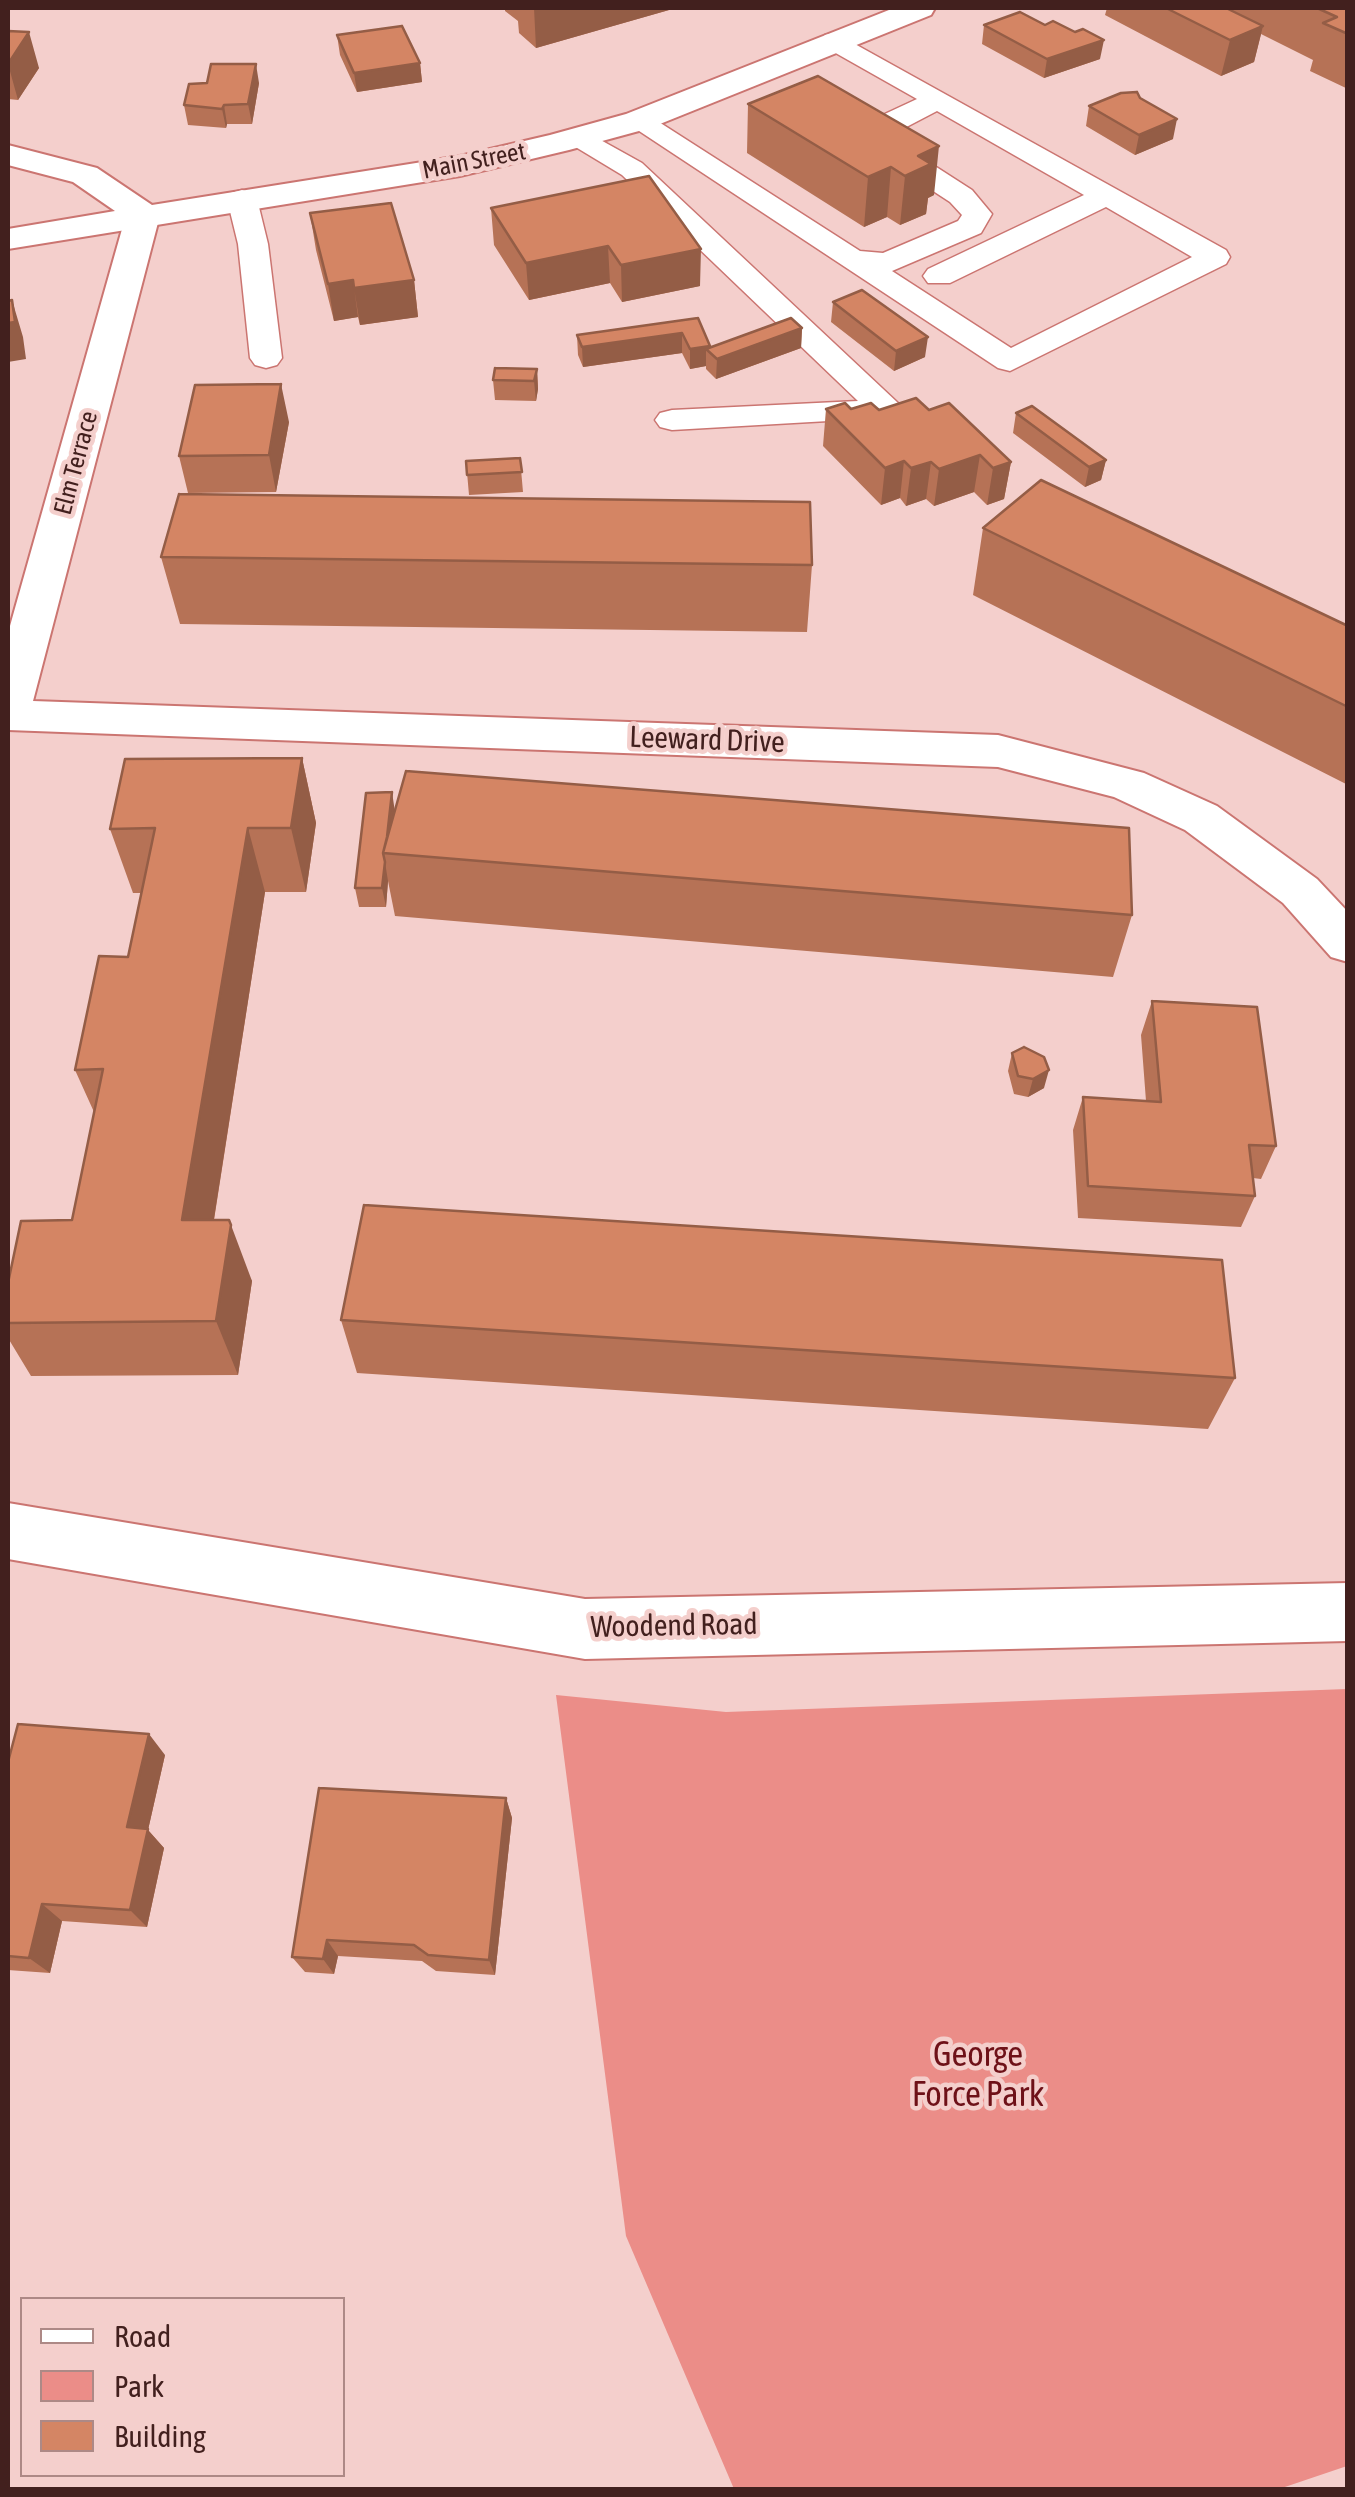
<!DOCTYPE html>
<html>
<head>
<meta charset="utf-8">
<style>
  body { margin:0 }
  #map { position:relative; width:1355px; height:2497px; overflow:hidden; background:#f4cfcc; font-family:"Asap Condensed",sans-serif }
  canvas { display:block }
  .frame { position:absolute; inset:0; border:10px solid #42201e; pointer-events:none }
  .legend { position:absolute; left:20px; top:2297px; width:325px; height:180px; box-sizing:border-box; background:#f4cfcc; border:2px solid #ad8986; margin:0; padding:12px 18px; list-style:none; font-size:30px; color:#42201e }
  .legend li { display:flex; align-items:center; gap:20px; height:50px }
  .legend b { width:50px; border:2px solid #ad8986 }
</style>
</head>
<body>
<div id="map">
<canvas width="1355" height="2497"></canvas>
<div class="frame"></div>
<ul class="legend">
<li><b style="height:12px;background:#fff"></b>Road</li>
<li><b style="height:28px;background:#eb8d88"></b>Park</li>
<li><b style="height:28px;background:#d48564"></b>Building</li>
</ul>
</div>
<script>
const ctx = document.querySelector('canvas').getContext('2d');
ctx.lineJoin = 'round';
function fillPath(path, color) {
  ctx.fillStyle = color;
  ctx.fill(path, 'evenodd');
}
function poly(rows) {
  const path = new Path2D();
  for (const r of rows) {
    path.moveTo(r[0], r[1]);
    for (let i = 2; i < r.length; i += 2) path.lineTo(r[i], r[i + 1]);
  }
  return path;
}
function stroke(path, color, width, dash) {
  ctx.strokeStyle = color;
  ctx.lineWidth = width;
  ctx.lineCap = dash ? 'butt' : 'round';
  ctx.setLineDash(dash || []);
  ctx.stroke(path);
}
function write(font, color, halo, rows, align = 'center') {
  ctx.font = font + ' "Asap Condensed",sans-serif';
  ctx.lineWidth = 9;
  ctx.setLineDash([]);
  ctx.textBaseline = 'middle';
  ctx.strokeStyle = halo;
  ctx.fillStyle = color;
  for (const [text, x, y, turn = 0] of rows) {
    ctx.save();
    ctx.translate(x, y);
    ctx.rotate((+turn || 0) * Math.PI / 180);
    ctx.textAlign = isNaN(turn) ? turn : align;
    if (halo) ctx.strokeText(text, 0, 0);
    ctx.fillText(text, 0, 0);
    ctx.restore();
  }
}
const green = poly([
  [1347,1689,1347,2466,1276,2490,734,2489,626,2236,556,1695,726,1712]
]);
const lane = poly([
  [835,33,1226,250,1230,257,1226,264,1010,371,998,368,624,121,628,115,648,115,860,251,883,253,958,221,962,215,950,202,878,155,865,134,874,119,917,99,825,47,821,41,825,35,835,33],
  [937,111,1084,195,928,269,923,276,928,283,950,283,1106,207,1192,257,1011,348,892,271,981,233,992,214,972,190,899,143,893,134,937,111],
  [579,128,642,163,898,403,903,410,898,417,672,430,660,427,655,420,660,413,672,410,858,401,622,175,569,143,565,137,569,131,579,128],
  [242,190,253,193,257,199,268,244,282,358,277,365,266,368,255,365,250,358,238,244,227,199,231,193,242,190]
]);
const street = poly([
  [143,205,155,208,160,215,33,701,998,735,1144,773,1217,806,1317,879,1348,912,1348,962,1331,957,1283,903,1185,830,1114,797,998,767,8,730,8,633,126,215,131,208,143,205],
  [8,1503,585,1599,1348,1583,1348,1641,585,1659,8,1559,8,1503]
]);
const secondary = poly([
  [894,8,935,8,931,15,650,128,569,150,460,176,8,249,8,229,115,211,73,182,8,165,8,145,97,168,152,205,460,156,550,135,626,114,894,8]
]);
const wall = poly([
  [505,8,676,8,536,48,519,33,518,21,505,11],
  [1107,8,1348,8,1348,89,1310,71,1313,60,1261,34,1254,62,1221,76,1105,15],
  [984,25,1100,59,1044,78,982,44],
  [8,31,39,68,18,100,8,99],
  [337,35,420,63,422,82,357,92,340,55],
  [818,76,934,195,928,198,926,214,900,225,887,217,864,227,747,153,748,104],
  [259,83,252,124,227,124,226,128,188,125,184,105],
  [1140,98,1173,139,1135,155,1086,126,1089,106],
  [649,176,700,286,622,302,610,283,529,300,494,245,491,208],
  [310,213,414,280,418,317,360,325,358,317,334,321,316,250],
  [833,302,925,357,894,371,831,322],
  [698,318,710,347,802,328,801,348,716,379,706,369,706,366,690,369,682,353,583,367,578,355,577,335],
  [537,369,538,389,536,401,495,400,493,380],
  [826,409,929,410,1011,462,1004,499,987,505,974,492,934,506,926,499,906,506,900,498,881,505,823,446],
  [1016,413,1106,460,1101,480,1085,487,1013,433],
  [289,422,276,492,188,493,179,456],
  [520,458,523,492,469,495,466,461],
  [983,528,1348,626,1348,785,973,595],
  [161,557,812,565,807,632,180,624],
  [302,758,316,823,306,892,265,892,214,1220,252,1281,238,1375,31,1376,8,1338,8,1283,72,1220,94,1112,75,1070,128,957,142,893,133,893,110,829],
  [395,810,1132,915,1113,977,395,916,388,881,386,907,359,907,355,888],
  [1152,1001,1276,1146,1261,1179,1253,1178,1255,1196,1241,1227,1078,1218,1073,1130,1083,1097,1146,1101,1141,1035],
  [1012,1053,1044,1088,1028,1097,1014,1094,1008,1071],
  [341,1320,1235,1378,1208,1429,357,1373],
  [165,1755,148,1830,164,1848,147,1927,62,1921,50,1973,8,1970,8,1762],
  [506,1798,512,1818,495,1975,436,1971,422,1961,338,1956,334,1974,305,1972,292,1957]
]);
const shadedWall = poly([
  [534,8,676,8,536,48],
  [1263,26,1254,62,1221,76,1230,40],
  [29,32,39,68,18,100,8,64],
  [1104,40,1100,59,1044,78,1047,59],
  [420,63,422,82,357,92,354,73],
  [256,64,259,83,252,124,248,104],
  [224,105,227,124,226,128,222,109],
  [1177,119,1173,139,1135,155,1139,135],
  [939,146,934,195,928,198,926,214,900,225,905,176,918,156],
  [891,167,887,217,864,227,868,177],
  [608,246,610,283,529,300,526,263],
  [701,249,700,286,622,302,621,265],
  [353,280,358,317,334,321,328,284],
  [414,280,418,317,360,325,354,288],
  [12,300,23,337,26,359,8,362,8,323],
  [802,328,801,348,716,379,717,359],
  [682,333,682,353,583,367,582,347],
  [928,337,925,357,894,371,896,351],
  [710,346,710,353,706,349,706,366,690,369,690,349],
  [537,369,538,389,536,401,534,381],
  [281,384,289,422,276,492,269,455],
  [980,455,974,492,934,506,939,469],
  [1106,460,1101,480,1085,487,1089,467],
  [904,461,900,498,881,505,885,468],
  [931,462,926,499,906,506,911,468],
  [1011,462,1004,499,987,505,993,468],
  [302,758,316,823,306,892,291,828],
  [392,792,395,812,386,853],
  [248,828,265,892,205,1276,182,1220],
  [385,862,388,881,386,907,382,888],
  [1049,1070,1044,1088,1028,1097,1033,1079],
  [231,1225,252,1281,238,1375,216,1321],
  [149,1734,165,1755,148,1830,164,1848,147,1927,130,1910,127,1827],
  [506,1798,512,1818,495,1975,489,1960],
  [42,1904,62,1921,50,1973,29,1958],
  [327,1940,338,1956,334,1974,323,1959]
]);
const building = poly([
  [1166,8,1226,8,1263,26,1230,40,1166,8],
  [1317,8,1348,8,1348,34,1323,23,1337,17,1317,8],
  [1020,12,1045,25,1053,21,1075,32,1083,29,1104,40,1047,59,984,25,1020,12],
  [402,26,420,63,354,73,337,35,402,26],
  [8,31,29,32,8,64,8,31],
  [211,64,256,64,248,104,224,105,222,109,184,105,189,84,207,83,211,64],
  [818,76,939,146,918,156,931,164,905,176,891,167,868,177,748,104,818,76],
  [1137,92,1140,98,1177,119,1139,135,1089,106,1121,93,1137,92],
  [649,176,701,249,621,265,608,246,526,263,491,208,649,176],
  [391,203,414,280,354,288,353,280,328,284,310,213,391,203],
  [862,290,928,337,896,351,833,302,862,290],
  [12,300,15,322,8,323,8,301,12,300],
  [698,318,710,346,690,349,682,333,582,347,577,335,698,318],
  [791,318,802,328,717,359,706,349,791,318],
  [495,368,537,369,534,381,493,380,495,368],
  [281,384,269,455,179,456,195,385,281,384],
  [916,398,929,410,949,403,1011,462,993,468,980,455,939,469,931,462,911,468,904,461,885,468,826,409,845,403,851,409,871,403,879,410,916,398],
  [1032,406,1106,460,1089,467,1016,413,1032,406],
  [520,458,522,472,467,475,466,461,520,458],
  [1041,480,1348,626,1348,707,983,528,1041,480],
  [179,494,810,502,812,565,161,557,179,494],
  [302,758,291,828,248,828,182,1220,229,1220,231,1225,216,1321,8,1323,8,1283,21,1221,72,1220,103,1069,75,1070,99,956,128,957,155,828,110,829,125,759,302,758],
  [406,771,1129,828,1132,915,383,853,406,771],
  [392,792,387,837,383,853,385,862,382,888,355,888,366,793,392,792],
  [1152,1001,1257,1007,1276,1146,1249,1145,1255,1196,1088,1186,1083,1097,1161,1102,1152,1001],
  [1024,1047,1044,1057,1049,1070,1033,1079,1018,1076,1012,1053,1024,1047],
  [364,1205,1222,1260,1235,1378,341,1320,364,1205],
  [18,1724,149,1734,127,1827,148,1829,130,1910,42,1904,29,1958,8,1956,8,1762,18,1724],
  [319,1788,506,1798,489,1960,428,1955,414,1945,327,1940,323,1959,292,1957,319,1788]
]);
const farStreetnames = [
  ["Main Street",474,161,-11],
  ["Elm Terrace",76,463,-75]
];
const streetNames = [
  ["Leeward Drive",707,740,2],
  ["Woodend Road",674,1626,-1]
];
const nearParknames = [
  ["George",978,2055],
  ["Force Park",978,2095]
];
fillPath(green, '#eb8d88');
stroke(lane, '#cb7571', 3);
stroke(street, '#cb7571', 4);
stroke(secondary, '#cb7571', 4);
fillPath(lane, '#fff');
fillPath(street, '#fff');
fillPath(secondary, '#fff');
fillPath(wall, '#b67256');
fillPath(shadedWall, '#945d46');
fillPath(building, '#d48564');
stroke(building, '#945d46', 2.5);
write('25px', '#42201e', '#f4cfcc', farStreetnames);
write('30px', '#42201e', '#f4cfcc', streetNames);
write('35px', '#6e1118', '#f4cfcc', nearParknames);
</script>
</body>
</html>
